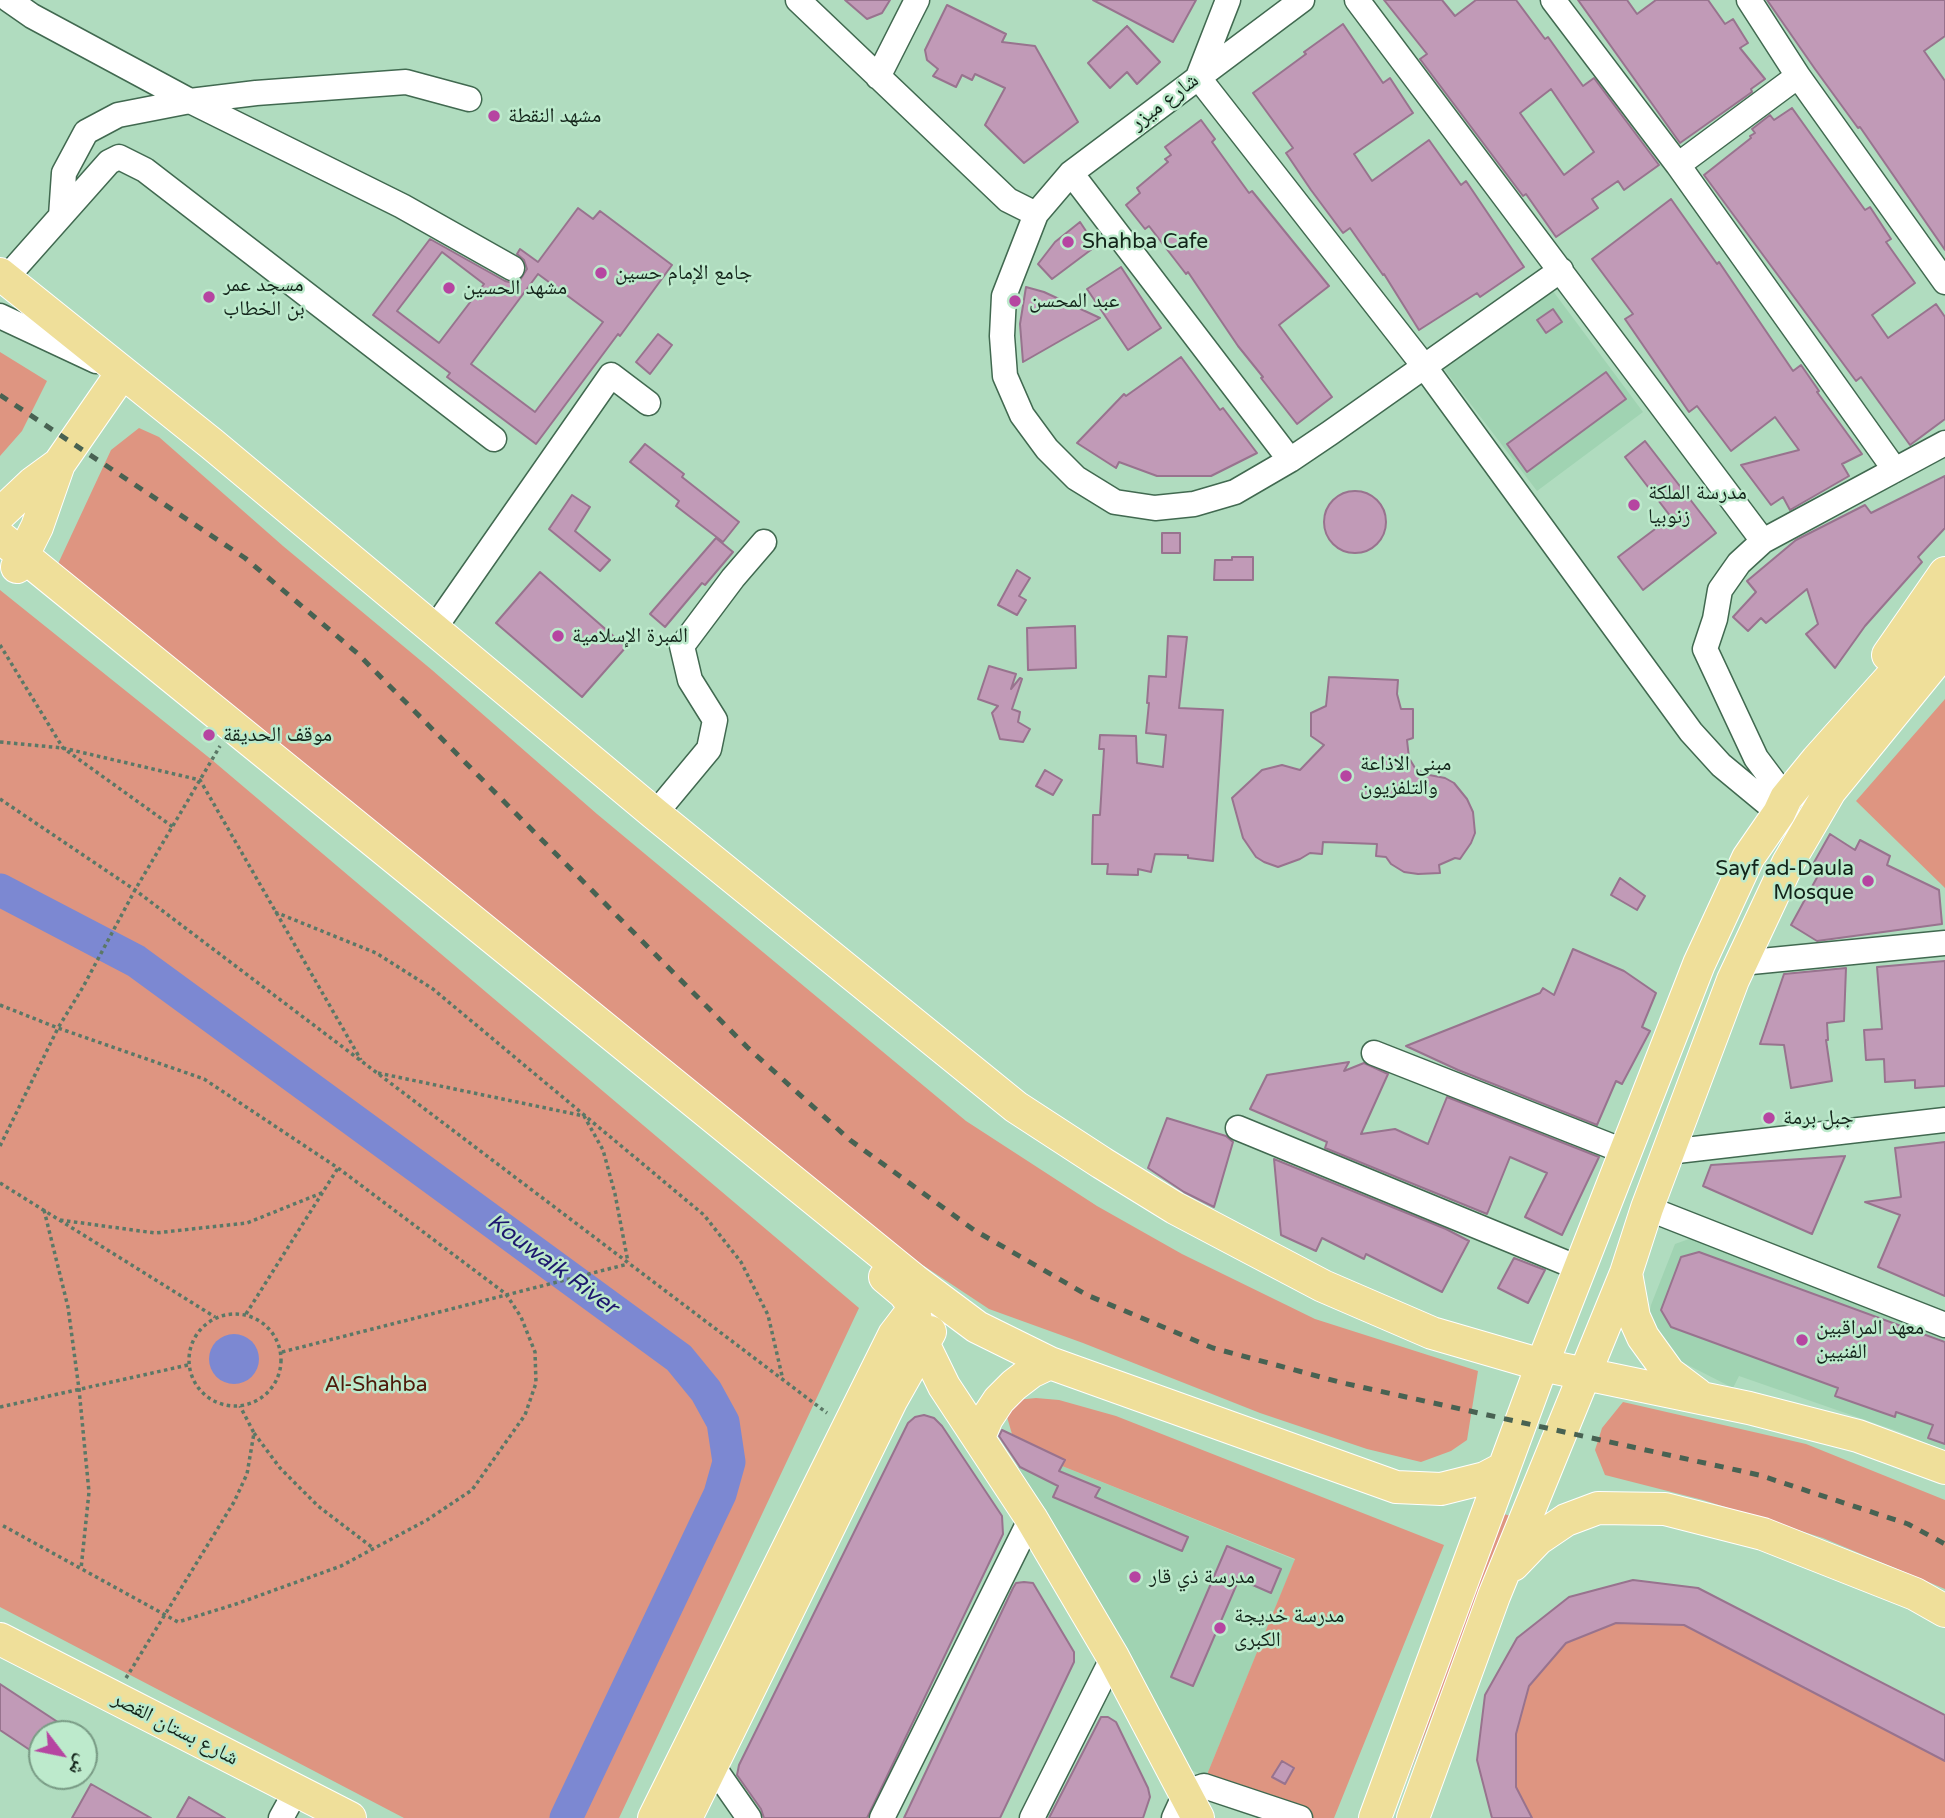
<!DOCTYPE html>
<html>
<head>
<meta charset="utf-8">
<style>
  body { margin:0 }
  #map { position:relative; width:1945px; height:1818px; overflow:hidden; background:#b0dcbf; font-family:"Varela Round","Noto Naskh Arabic",sans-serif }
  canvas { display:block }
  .north { position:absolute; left:28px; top:1720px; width:70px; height:70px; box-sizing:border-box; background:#bdeacc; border:2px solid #799b85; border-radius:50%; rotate:122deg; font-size:19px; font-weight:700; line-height:28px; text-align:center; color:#13241a }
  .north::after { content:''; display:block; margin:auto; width:24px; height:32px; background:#b645a1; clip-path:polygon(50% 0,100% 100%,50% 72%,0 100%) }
</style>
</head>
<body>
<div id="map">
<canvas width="1945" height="1818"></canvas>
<div class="north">ش</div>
</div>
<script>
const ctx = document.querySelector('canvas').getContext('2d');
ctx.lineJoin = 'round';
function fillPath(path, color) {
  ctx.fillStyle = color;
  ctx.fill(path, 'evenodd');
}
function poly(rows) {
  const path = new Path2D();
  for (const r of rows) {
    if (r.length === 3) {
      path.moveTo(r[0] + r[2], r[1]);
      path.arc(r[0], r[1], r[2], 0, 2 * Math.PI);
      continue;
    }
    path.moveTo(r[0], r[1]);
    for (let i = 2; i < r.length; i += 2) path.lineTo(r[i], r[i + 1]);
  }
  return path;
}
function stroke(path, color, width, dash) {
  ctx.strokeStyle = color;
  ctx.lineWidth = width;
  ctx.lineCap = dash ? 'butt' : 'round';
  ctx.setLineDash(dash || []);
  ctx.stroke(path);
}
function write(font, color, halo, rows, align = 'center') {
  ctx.font = font + ' "Varela Round","Noto Naskh Arabic",sans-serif';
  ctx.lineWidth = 5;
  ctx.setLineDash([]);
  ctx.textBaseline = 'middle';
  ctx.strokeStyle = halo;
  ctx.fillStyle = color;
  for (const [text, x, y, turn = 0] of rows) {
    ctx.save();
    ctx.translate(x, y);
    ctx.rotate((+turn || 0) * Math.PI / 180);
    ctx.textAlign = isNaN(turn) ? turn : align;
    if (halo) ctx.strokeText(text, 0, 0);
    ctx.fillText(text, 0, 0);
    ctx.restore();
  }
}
const built = poly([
  [1550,287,1643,412,1537,491,1441,365],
  [1700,1235,1945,1335,1945,1451,1900,1432,1739,1376,1733,1388,1676,1359,1648,1319,1651,1305,1675,1244],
  [1017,1466,1053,1483,1062,1466,1295,1560,1206,1777,1183,1766,1010,1472]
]);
const green = poly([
  [0,352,47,381,22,431,0,456],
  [139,428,159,437,283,546,432,670,597,814,966,1121,1097,1206,1182,1254,1315,1319,1478,1371,1467,1440,1451,1451,1421,1462,1367,1449,1260,1413,1083,1343,989,1309,921,1264,768,1145,57,566,111,450],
  [0,590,212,760,859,1308,619,1818,404,1818,0,1607],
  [1945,699,1945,888,1856,801],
  [1036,1398,1059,1400,1116,1416,1444,1545,1334,1818,1306,1818,1206,1777,1295,1559,1062,1466,1064,1460,1012,1434,1007,1417,1016,1400],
  [1623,1402,1806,1444,1945,1500,1945,1589,1823,1538,1703,1500,1605,1475,1595,1450,1602,1428],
  [1500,1513,1511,1516,1392,1818,1383,1818],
  [1633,1580,1698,1588,1945,1715,1945,1818,1492,1818,1477,1760,1485,1695,1517,1638,1569,1597]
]);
const water = poly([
  [234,1359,25]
]);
const river = poly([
  [0,890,136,961,679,1358,706,1391,723,1422,729,1462,720,1494,566,1818]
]);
const building = poly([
  [845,0,890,0,882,13,867,19,845,0],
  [1093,0,1196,0,1173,42,1093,0],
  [1384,0,1442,0,1455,16,1476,0,1516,0,1545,39,1548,37,1583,86,1594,78,1659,165,1624,190,1618,181,1592,199,1598,208,1556,237,1526,194,1523,196,1420,59,1427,54,1384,0],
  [1551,89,1594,152,1564,175,1520,113,1551,89],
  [1578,0,1627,0,1637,14,1656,0,1708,0,1725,24,1733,19,1748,43,1740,48,1765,79,1751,89,1752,92,1680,143,1578,0],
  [1767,0,1945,0,1945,36,1924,51,1945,81,1945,250,1860,127,1858,128,1815,69,1767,0],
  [947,5,1006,34,1002,42,1035,46,1078,122,1024,163,985,125,1005,88,975,74,972,80,962,75,956,87,933,76,938,69,927,60,925,50,947,5],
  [1343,24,1383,83,1390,78,1413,113,1354,154,1372,181,1429,140,1461,185,1466,181,1524,267,1480,297,1477,293,1419,330,1384,274,1383,275,1350,228,1343,233,1311,190,1286,153,1293,148,1253,93,1306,54,1304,52,1343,24],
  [1127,26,1160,62,1137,84,1127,72,1110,88,1088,63,1127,26],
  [1792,108,1865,210,1870,207,1891,239,1886,242,1915,283,1872,315,1888,338,1936,304,1945,317,1945,419,1910,445,1861,377,1856,381,1704,175,1751,138,1750,136,1755,133,1752,129,1770,115,1774,120,1792,108],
  [1201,120,1215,139,1212,142,1249,193,1252,191,1329,286,1279,325,1332,397,1297,424,1261,378,1263,377,1238,346,1188,272,1186,274,1149,226,1145,229,1126,205,1140,193,1137,188,1168,162,1165,159,1171,155,1165,147,1201,120],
  [1671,199,1717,264,1719,262,1793,371,1801,365,1819,391,1817,392,1862,454,1842,464,1849,476,1790,510,1783,497,1771,505,1741,465,1799,450,1775,417,1731,451,1697,406,1689,412,1625,319,1633,314,1592,259,1671,199],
  [578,208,593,219,600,211,672,265,620,336,618,334,536,444,447,377,450,373,373,315,430,239,505,281,513,283,520,280,527,269,524,260,517,254,520,249,538,262,578,208],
  [442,252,484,284,439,343,397,311,442,252],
  [538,274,603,322,535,412,471,364,538,274],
  [1080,222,1096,246,1052,279,1038,264,1055,242,1080,222],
  [1121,267,1161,328,1128,350,1087,289,1121,267],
  [1026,287,1044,292,1100,318,1023,362,1020,324,1026,287],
  [1553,309,1562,322,1546,333,1537,320,1553,309],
  [658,334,672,345,650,374,636,362,658,334],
  [1181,357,1220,410,1223,408,1257,453,1211,476,1157,476,1119,462,1116,468,1077,443,1124,394,1126,396,1181,357],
  [1606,372,1626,399,1527,472,1507,444,1606,372],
  [1645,441,1716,533,1643,590,1618,557,1671,517,1625,457,1645,441],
  [645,444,684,474,682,477,739,522,723,542,676,506,679,501,630,462,645,444],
  [1945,476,1945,528,1918,557,1922,562,1865,626,1835,668,1806,634,1818,624,1807,589,1766,623,1761,618,1748,631,1733,617,1756,592,1747,581,1796,540,1865,505,1871,513,1945,476],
  [1355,522,31],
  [572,495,590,507,575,531,610,560,600,571,549,529,572,495],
  [1162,533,1180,533,1180,553,1162,553,1162,533],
  [716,538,733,552,705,585,702,583,665,627,650,614,716,538],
  [1232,557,1253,557,1253,580,1214,580,1215,560,1232,560,1232,557],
  [1017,570,1030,578,1019,596,1026,600,1017,615,998,605,1017,570],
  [540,572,626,647,582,697,496,623,540,572],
  [1075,626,1076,668,1028,670,1027,628,1075,626],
  [1168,636,1187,637,1179,708,1223,710,1213,861,1188,858,1188,855,1155,854,1151,872,1138,869,1138,875,1107,874,1108,864,1092,864,1093,815,1100,815,1104,749,1099,749,1100,735,1136,736,1137,763,1163,767,1166,735,1146,733,1149,703,1147,703,1149,676,1166,677,1168,636],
  [989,666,1016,674,1011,689,1020,678,1022,679,1012,709,1020,712,1018,722,1030,729,1023,742,1000,739,992,713,998,706,978,699,989,666],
  [1329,677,1398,680,1397,694,1401,709,1413,709,1413,738,1407,740,1409,758,1415,768,1424,774,1445,778,1454,783,1467,799,1473,812,1475,833,1471,843,1460,859,1455,858,1439,865,1440,873,1418,874,1404,872,1391,864,1386,857,1376,856,1377,844,1323,842,1322,854,1310,853,1300,859,1278,867,1264,862,1256,857,1243,838,1232,798,1262,770,1282,765,1300,770,1324,745,1311,736,1311,713,1326,706,1329,677],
  [1045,770,1062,780,1053,795,1036,786,1045,770],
  [1830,834,1855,850,1860,840,1890,856,1887,865,1939,890,1942,924,1817,941,1791,925,1820,872,1812,866,1830,834],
  [1620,878,1645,896,1637,910,1611,895,1620,878],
  [1573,949,1624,971,1656,993,1642,1027,1650,1031,1622,1084,1616,1081,1597,1125,1458,1070,1406,1046,1540,993,1543,988,1554,995,1573,949],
  [1945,961,1945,1086,1915,1088,1915,1080,1885,1082,1884,1059,1866,1060,1864,1030,1882,1029,1877,967,1945,961],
  [1846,968,1844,1021,1827,1023,1828,1040,1826,1040,1832,1081,1791,1088,1784,1045,1760,1044,1784,974,1846,968],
  [1349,1062,1344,1071,1364,1063,1388,1074,1361,1134,1395,1129,1428,1144,1447,1097,1599,1157,1562,1235,1525,1217,1547,1173,1510,1157,1487,1214,1325,1148,1327,1142,1250,1109,1267,1075,1349,1062],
  [1167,1118,1226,1136,1233,1142,1214,1207,1184,1192,1148,1168,1167,1118],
  [1945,1142,1945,1296,1878,1267,1900,1215,1865,1202,1901,1197,1895,1148,1945,1142],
  [1845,1156,1812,1234,1703,1186,1711,1165,1845,1156],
  [1274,1159,1446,1229,1469,1241,1442,1292,1366,1254,1364,1259,1322,1238,1316,1251,1281,1235,1274,1159],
  [1699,1252,1945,1342,1945,1444,1928,1438,1933,1425,1896,1412,1895,1417,1835,1396,1838,1388,1671,1327,1661,1310,1681,1257,1699,1252],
  [1514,1258,1545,1270,1528,1303,1498,1288,1514,1258],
  [924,1415,934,1418,942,1426,1002,1516,1003,1534,867,1818,764,1818,761,1809,737,1775,739,1765,908,1423,915,1417,924,1415],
  [1002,1430,1065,1460,1059,1471,1100,1488,1095,1497,1188,1537,1182,1551,1053,1497,1058,1486,1020,1467,999,1436,1002,1430],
  [1227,1546,1281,1569,1271,1593,1239,1579,1193,1686,1171,1677,1227,1546],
  [1633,1580,1698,1588,1945,1715,1945,1761,1684,1625,1616,1623,1566,1643,1529,1686,1516,1734,1516,1787,1532,1818,1492,1818,1477,1760,1485,1695,1517,1638,1569,1597,1633,1580],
  [1024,1582,1033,1583,1074,1652,1074,1662,1000,1818,904,1818,1013,1588,1016,1583,1024,1582],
  [0,1684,76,1734,42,1734,42,1758,0,1730,0,1684],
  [1101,1717,1108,1717,1116,1722,1148,1788,1150,1797,1143,1818,1049,1818,1101,1717],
  [1282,1761,1294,1768,1285,1784,1272,1777,1282,1761],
  [91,1784,151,1818,72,1818,91,1784],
  [189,1797,225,1818,177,1818,189,1797]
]);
const path = poly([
  [0,645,63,748,173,827],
  [0,742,63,748,200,780,361,1060],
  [0,799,135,890,827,1413],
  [275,912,376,953,433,989,704,1215,741,1262,768,1315,783,1380],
  [0,1005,58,1028,204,1079,338,1168,506,1294,521,1317,535,1352,536,1383,525,1415,472,1490,427,1520,341,1566,236,1604,178,1622,0,1524],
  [378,1073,584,1116,603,1150,615,1194,628,1262],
  [0,1146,58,1028,83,987,135,890,220,746],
  [0,1183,215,1317],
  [44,1210,68,1307,79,1389,89,1492,81,1569],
  [60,1220,155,1233,247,1223,324,1192],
  [235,1360,46],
  [246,1314,338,1168],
  [282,1352,628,1264],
  [0,1407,188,1365],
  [254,1433,280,1468,318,1506,373,1548],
  [126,1678,234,1502,247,1474,254,1433,240,1406]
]);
const minor = poly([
  [9,0,32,16,190,101,402,206,512,268],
  [798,0,1008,200,1036,214],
  [1228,0,1198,77,1424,366,1691,732,1721,765,1779,813],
  [1302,0,1071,173,1036,214,1004,296,1002,336,1005,376,1022,415,1047,449,1076,478,1115,502,1155,508,1194,504,1235,492,1290,460,1330,433,1561,270],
  [1357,0,1763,541],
  [1553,0,1678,165,1895,470],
  [1749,0,1798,76,1945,282],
  [878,77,917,0],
  [1678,165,1798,76],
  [1071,173,1290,460],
  [61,216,64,173,86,132,118,115,190,101,256,93,406,82,469,99],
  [6,278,109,162,119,157,145,170,494,439],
  [0,316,96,361],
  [434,629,611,375,648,403],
  [1786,798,1756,758,1705,649,1715,619,1720,590,1739,563,1763,541,1945,443],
  [655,814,709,749,715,720,690,680,682,646,733,578,764,542],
  [1741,963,1945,943],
  [1374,1053,1626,1152],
  [1238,1128,1581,1269],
  [1668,1152,1945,1120],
  [1647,1208,1945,1325],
  [712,1765,749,1818],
  [281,1818,296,1791],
  [882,1818,1031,1518],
  [1032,1818,1113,1657],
  [1174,1818,1186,1792,1204,1786,1300,1818]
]);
const major = poly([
  [0,274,212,444,655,814,1016,1107,1102,1163,1175,1208,1323,1286,1432,1333,1542,1365,1749,1408,1858,1436,1945,1468],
  [0,514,33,483,59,464,122,373],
  [0,537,914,1280,977,1327,1050,1363,1396,1487,1441,1489,1485,1478,1504,1468],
  [17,567,37,527,59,464],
  [1888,655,1945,573],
  [1626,1273,1634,1317,1643,1337,1669,1373,1697,1394],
  [885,1277,904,1293,910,1301,924,1345,944,1386,1031,1518,1113,1657,1198,1818],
  [979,1437,987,1418,999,1400,1014,1385,1031,1372,1050,1363],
  [1513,1565,1538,1539,1566,1520,1598,1508,1665,1509,1763,1534,1915,1594,1945,1611],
  [0,1639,350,1818],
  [654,1818,894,1335,923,1297],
  [686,1818,891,1401,930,1332],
  [1375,1818,1542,1365,1699,964,1748,858,1779,813,1786,798,1817,760,1945,617],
  [1413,1818,1494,1596,1626,1273,1647,1208,1733,980,1788,863,1830,791,1945,650]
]);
const rail = poly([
  [0,395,245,558,357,653,747,1047,850,1140,974,1230,1087,1295,1213,1348,1343,1383,1759,1475,1908,1524,1945,1544]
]);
const markers = [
  [494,116,7,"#b645a1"],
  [1068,242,7,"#b645a1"],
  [601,273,7,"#b645a1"],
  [449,288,7,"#b645a1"],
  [209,297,7,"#b645a1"],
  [1015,301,7,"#b645a1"],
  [1634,505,7,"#b645a1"],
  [558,636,7,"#b645a1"],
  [209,735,7,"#b645a1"],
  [1346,776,7,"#b645a1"],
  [1868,881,7,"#b645a1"],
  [1769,1118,7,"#b645a1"],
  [1802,1340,7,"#b645a1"],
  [1135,1577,7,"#b645a1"],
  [1220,1628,7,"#b645a1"]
];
const streetNames = [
  ["شارع ميزر",1165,102,-37],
  ["شارع بستان القصر",175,1729,27]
];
const poiNames = [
  ["مشهد النقطة",508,116],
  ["Shahba Cafe",1082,242],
  ["جامع الإمام حسين",615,273],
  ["مسجد عمر",223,285],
  ["بن الخطاب",223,309],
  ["مشهد الحسين",463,288],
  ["عبد المحسن",1029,301],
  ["مدرسة الملكة",1648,493],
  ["زنوبيا",1648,517],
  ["المبرة الإسلامية",572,636],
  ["موقف الحديقة",223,735],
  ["مبنى الاذاعة",1360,764],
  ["والتلفزيون",1360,788],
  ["Sayf ad-Daula",1854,869,"right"],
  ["Mosque",1854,893,"right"],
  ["جبل برمة",1783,1118],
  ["معهد المراقبين",1816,1328],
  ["الفنيين",1816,1352],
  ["مدرسة ذي قار",1149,1577],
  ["مدرسة خديجة",1234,1616],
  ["الكبرى",1234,1640]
];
const parkNames = [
  ["Al-Shahba",376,1385]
];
const waterNames = [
  ["Kouwaik River",552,1265,36]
];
fillPath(built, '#a0d3b2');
fillPath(green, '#de9581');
fillPath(water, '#7c88d2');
stroke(river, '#7c88d2', 33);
fillPath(building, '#c19ab7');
stroke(building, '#98738e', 2);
stroke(minor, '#416950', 27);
stroke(major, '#fff', 34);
stroke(path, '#5b7866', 3.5, [3.5, 3.5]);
stroke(minor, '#fff', 24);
stroke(major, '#efdf9a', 32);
stroke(rail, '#486252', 5, [9, 9]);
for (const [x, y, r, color] of markers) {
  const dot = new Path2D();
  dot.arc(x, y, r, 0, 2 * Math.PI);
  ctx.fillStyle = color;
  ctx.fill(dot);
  stroke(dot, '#bdeacc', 2.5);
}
write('21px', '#13241a', '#bdeacc', streetNames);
write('21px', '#13241a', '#bdeacc', poiNames, 'left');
write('21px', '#4e190a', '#bdeacc', parkNames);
write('italic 23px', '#1e186e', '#bdeacc', waterNames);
</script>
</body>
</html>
